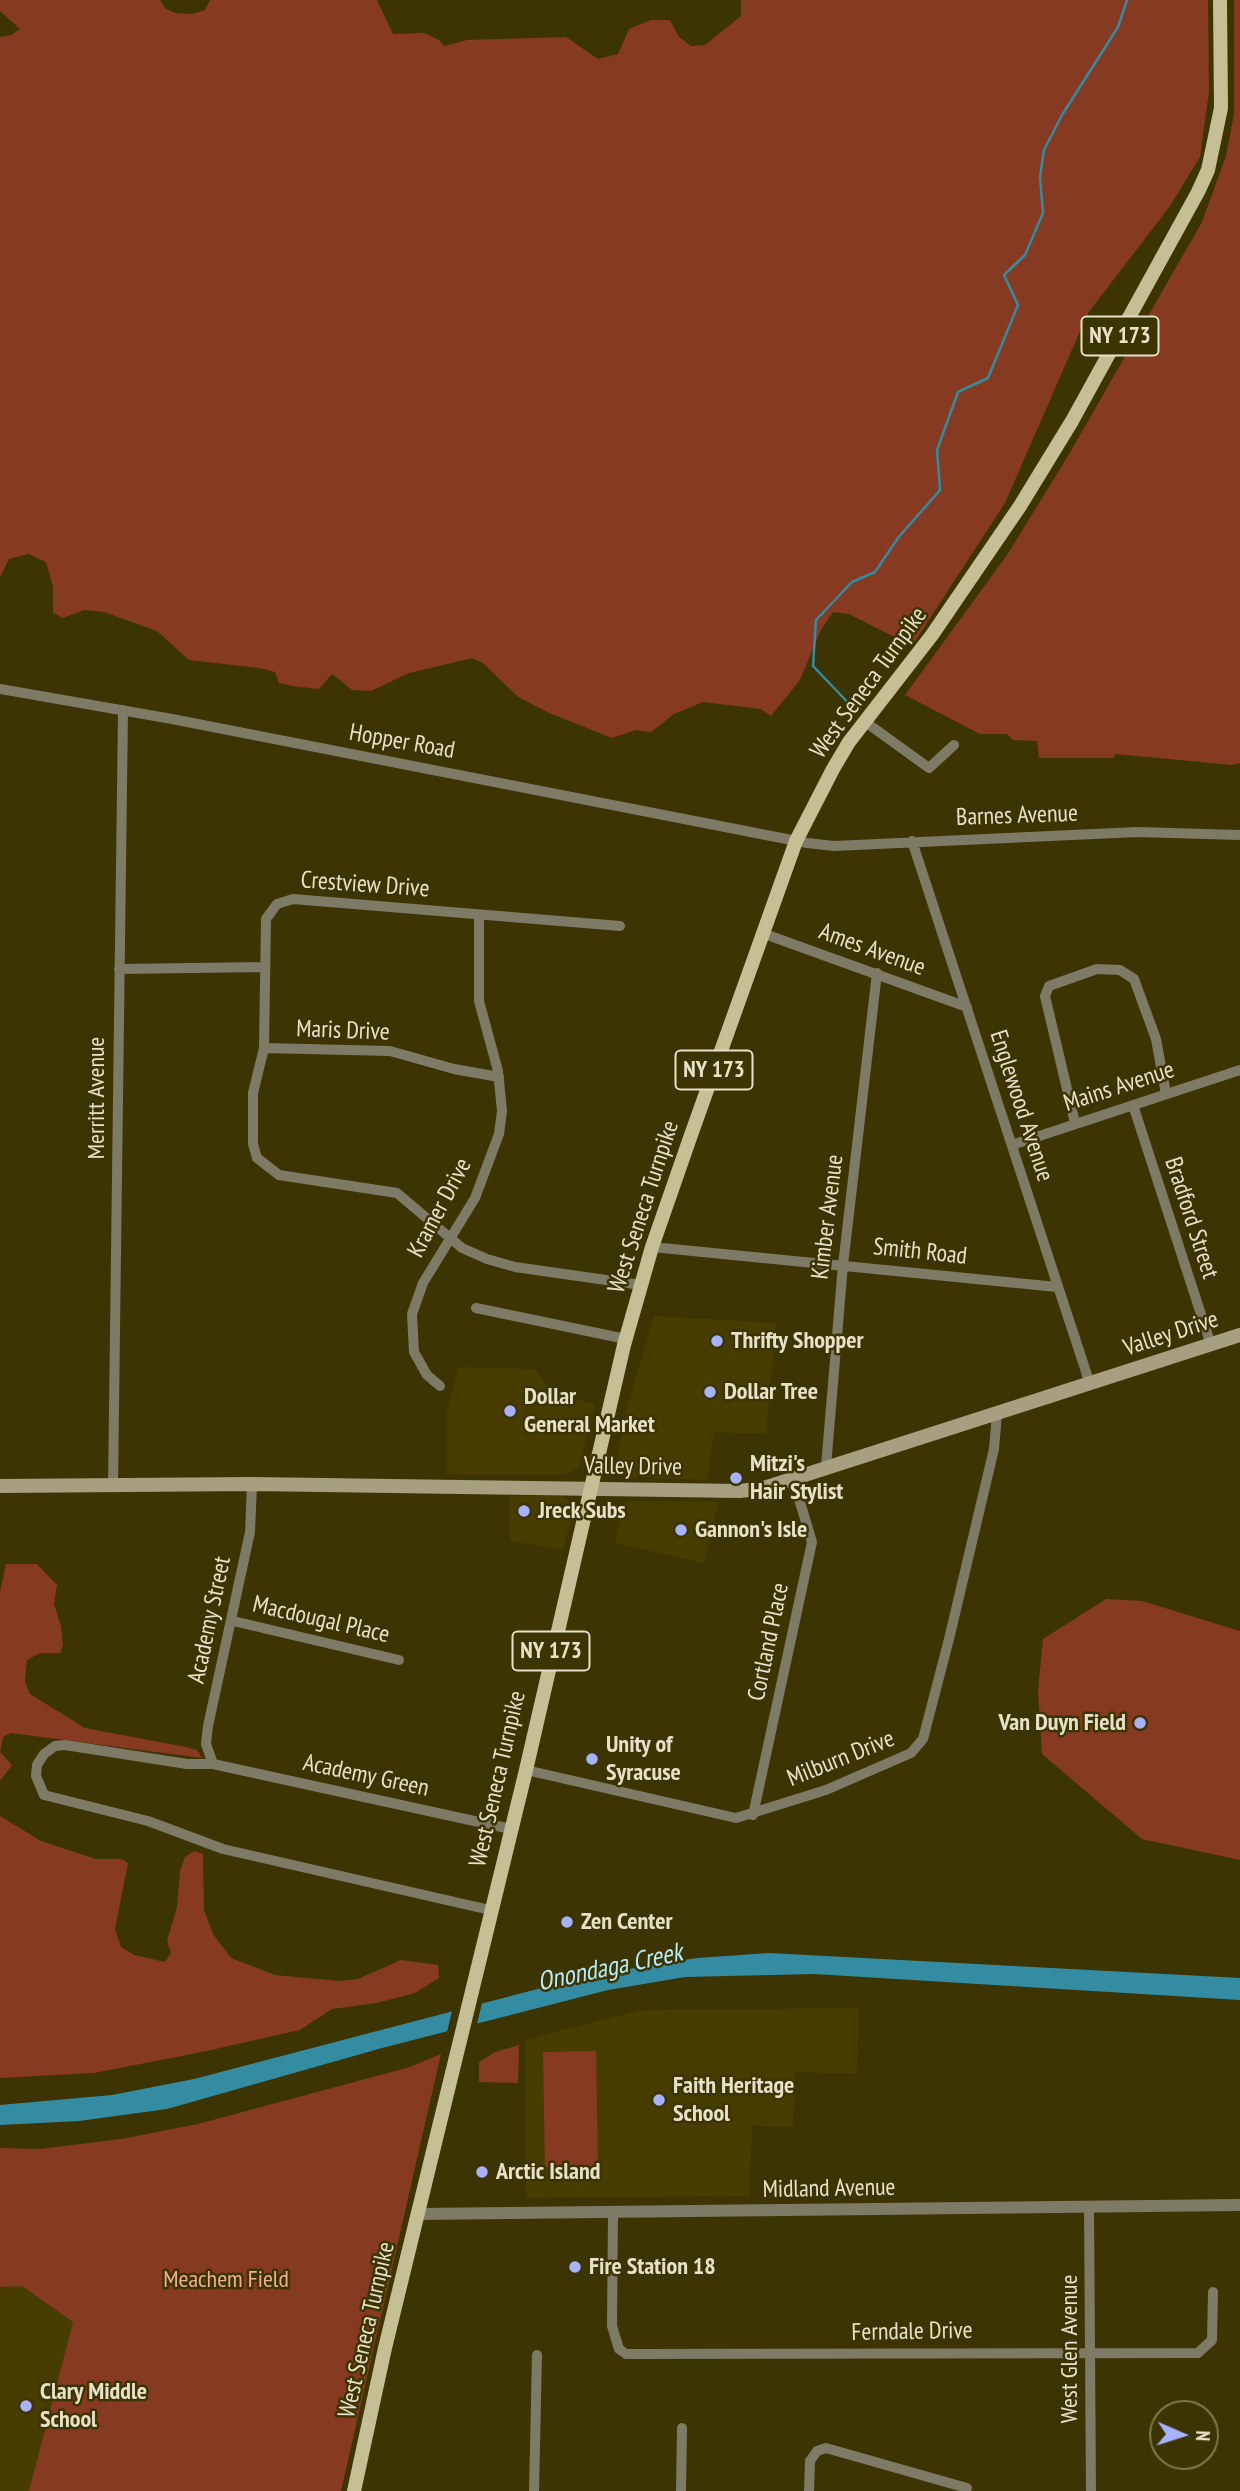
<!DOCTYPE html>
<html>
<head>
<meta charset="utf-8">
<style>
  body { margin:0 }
  #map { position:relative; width:1240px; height:2491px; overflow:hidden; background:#3d3403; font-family:"PT Sans Narrow",sans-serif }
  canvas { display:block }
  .north { position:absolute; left:1149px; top:2400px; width:70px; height:70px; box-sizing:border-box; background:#3d3403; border:2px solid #817952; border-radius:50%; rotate:93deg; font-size:19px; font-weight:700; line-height:28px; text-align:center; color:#e6e1c9 }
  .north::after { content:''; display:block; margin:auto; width:24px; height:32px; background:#a7b1fc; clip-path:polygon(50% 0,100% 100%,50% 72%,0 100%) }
</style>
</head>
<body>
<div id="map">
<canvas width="1240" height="2491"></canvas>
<div class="north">N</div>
</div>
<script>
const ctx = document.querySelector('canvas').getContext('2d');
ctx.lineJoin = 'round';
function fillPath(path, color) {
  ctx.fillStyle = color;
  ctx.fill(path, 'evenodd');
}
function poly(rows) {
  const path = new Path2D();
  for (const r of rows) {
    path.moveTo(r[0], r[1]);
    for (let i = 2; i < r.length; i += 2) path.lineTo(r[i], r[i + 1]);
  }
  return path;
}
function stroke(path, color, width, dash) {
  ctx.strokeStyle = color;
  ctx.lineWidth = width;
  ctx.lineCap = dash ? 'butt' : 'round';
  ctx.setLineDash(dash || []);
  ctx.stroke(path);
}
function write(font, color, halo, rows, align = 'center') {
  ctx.font = font + ' "PT Sans Narrow",sans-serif';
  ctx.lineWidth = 5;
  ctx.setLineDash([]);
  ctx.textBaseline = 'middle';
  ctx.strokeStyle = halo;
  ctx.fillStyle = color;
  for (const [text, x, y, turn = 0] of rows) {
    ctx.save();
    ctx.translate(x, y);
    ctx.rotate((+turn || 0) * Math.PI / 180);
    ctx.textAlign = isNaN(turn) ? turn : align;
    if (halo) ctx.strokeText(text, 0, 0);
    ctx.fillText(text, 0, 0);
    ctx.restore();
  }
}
const built = poly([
  [654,1316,776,1323,766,1434,714,1432,707,1480,617,1476,614,1473,628,1404],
  [458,1367,535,1369,550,1391,595,1405,578,1468,564,1474,447,1474,447,1411],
  [509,1496,561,1496,571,1502,572,1515,563,1550,510,1541],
  [625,1501,718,1502,704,1563,615,1543],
  [859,2008,857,2074,795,2072,793,2127,752,2126,749,2196,526,2198,525,2040,641,2010],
  [22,2286,73,2322,29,2491,0,2491,0,2287]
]);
const green = poly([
  [0,0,160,0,165,8,175,13,193,14,205,10,210,0,377,0,393,34,424,33,439,40,444,46,467,40,566,37,598,59,618,54,629,29,651,20,670,20,679,37,691,46,705,45,741,16,741,0,1208,0,1209,91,1200,157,1170,206,1088,313,1005,503,912,646,849,614,833,612,821,630,800,680,771,716,761,709,703,702,674,714,651,732,636,730,612,738,547,712,517,696,483,663,472,658,409,673,371,691,352,690,332,674,319,689,292,686,279,683,275,672,259,668,189,660,157,631,104,612,84,610,63,618,53,613,53,587,46,562,28,554,9,559,0,577,0,37,11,35,20,29,0,11],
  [1234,0,1240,0,1240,763,1232,765,1115,754,1114,758,1039,758,1037,741,1013,740,1007,734,980,734,905,695,1007,555,1068,456,1202,222,1226,156,1234,114],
  [6,1564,37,1564,57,1585,54,1604,61,1626,63,1645,60,1653,40,1653,27,1660,25,1681,30,1694,85,1728,186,1747,197,1750,202,1758,11,1733,3,1737,0,1752,12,1765,0,1781,0,1592],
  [1106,1599,1142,1601,1240,1631,1240,1860,1142,1839,1042,1754,1038,1691,1043,1639],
  [0,1816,41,1841,96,1859,122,1859,128,1863,115,1929,121,1947,134,1955,165,1962,171,1953,167,1941,177,1907,180,1871,185,1857,194,1851,203,1854,204,1910,213,1934,231,1958,275,1975,340,1981,358,1979,401,1960,438,1965,439,1978,415,1993,377,2003,332,2009,300,2030,202,2052,94,2073,0,2078],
  [519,2045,518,2083,479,2082,479,2062,495,2052],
  [596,2051,598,2166,545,2167,543,2052],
  [441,2054,341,2491,29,2491,73,2322,22,2286,0,2287,0,2148,40,2149,121,2139,198,2124,410,2067]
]);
const water = poly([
  [769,1953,1240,1978,1240,2000,814,1974,685,1977,608,1990,382,2048,167,2109,79,2121,0,2125,0,2105,112,2095,194,2079,591,1975,697,1958]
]);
const pier = poly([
  [483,1999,476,2028,446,2036,453,2007]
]);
const stream = poly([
  [857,712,813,666,816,620,852,582,875,572,898,538,940,490,937,450,958,392,988,378,1018,305,1004,275,1025,255,1043,213,1040,177,1044,150,1062,115,1118,27,1127,0]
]);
const minor = poly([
  [0,689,172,719,807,843,834,846,1137,832,1240,835],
  [864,721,929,768,954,745],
  [912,841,1090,1384],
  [620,926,293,899,277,904,266,919,264,1048,253,1093,253,1144,257,1158,279,1175,397,1193,462,1248,487,1259,515,1267,641,1285],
  [762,933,967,1007],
  [119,969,265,967],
  [264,1048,390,1051,454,1069,499,1077],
  [1133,1105,1211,1345],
  [1075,1123,1045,996,1049,986,1097,969,1120,970,1134,979,1156,1039,1166,1094],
  [1012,1145,1240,1070],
  [652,1247,1057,1287],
  [476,1308,626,1339],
  [440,1386,427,1375,414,1352,412,1314,423,1283,475,1198,499,1134,502,1111,498,1071,479,1001,479,915],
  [826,1466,843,1265,877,973],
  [113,1486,123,710],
  [233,1621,399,1660],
  [213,1764,206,1744,208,1726,250,1532,252,1484],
  [526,1770,736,1818,826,1790,911,1753,923,1739,949,1639,994,1449,997,1414],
  [753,1815,812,1542,793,1479],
  [490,1910,223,1849,148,1821,44,1795,36,1776,37,1765,44,1754,55,1746,65,1745,187,1764,213,1764,511,1829],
  [1089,2208,1091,2491],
  [613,2212,612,2326,619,2349,626,2354,1198,2353,1212,2340,1213,2292],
  [534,2491,537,2355],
  [681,2491,682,2428],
  [809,2491,810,2461,817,2451,826,2448,967,2488]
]);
const tertiary = poly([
  [418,2214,1240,2205]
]);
const secondary = poly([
  [0,1486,252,1484,740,1491,764,1488,1240,1335]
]);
const primary = poly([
  [354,2491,385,2348,526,1770,624,1345,652,1247,691,1135,796,841,833,769,849,742,932,635,1020,506,1072,421,1198,192,1208,170,1221,108,1220,0]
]);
const markers = [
  [717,1341,7,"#a7b1fc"],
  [710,1392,7,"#a7b1fc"],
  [510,1411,7,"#a7b1fc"],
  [736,1478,7,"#a7b1fc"],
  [524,1511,7,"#a7b1fc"],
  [681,1530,7,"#a7b1fc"],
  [1140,1723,7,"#a7b1fc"],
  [592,1759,7,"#a7b1fc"],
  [567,1922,7,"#a7b1fc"],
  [659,2100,7,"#a7b1fc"],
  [482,2172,7,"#a7b1fc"],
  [575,2267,7,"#a7b1fc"],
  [26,2406,7,"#a7b1fc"]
];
const shields = [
  [1120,336,77],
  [714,1070,77],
  [551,1651,77]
];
const shieldNames = [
  ["NY 173",1120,336],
  ["NY 173",714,1070],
  ["NY 173",551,1651]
];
const streetNames = [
  ["West Seneca Turnpike",869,683,-54],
  ["Hopper Road",402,742,10],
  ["Barnes Avenue",1017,816,-2],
  ["Crestview Drive",365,885,4],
  ["Ames Avenue",872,950,20],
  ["Maris Drive",343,1031,2],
  ["Mains Avenue",1119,1087,-18],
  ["Merritt Avenue",97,1098,-90],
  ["Englewood Avenue",1021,1106,72],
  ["West Seneca Turnpike",644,1207,-72],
  ["Kramer Drive",440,1208,-62],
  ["Kimber Avenue",828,1217,-83],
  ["Bradford Street",1191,1218,72],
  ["Smith Road",920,1252,6],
  ["Valley Drive",1171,1334,-18],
  ["Valley Drive",633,1467,1],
  ["Academy Street",210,1620,-78],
  ["Macdougal Place",321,1620,13],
  ["Cortland Place",769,1642,-78],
  ["Milburn Drive",841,1759,-22],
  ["Academy Green",366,1776,12],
  ["West Seneca Turnpike",498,1779,-77],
  ["Midland Avenue",829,2189,-1],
  ["West Seneca Turnpike",367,2330,-77],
  ["Ferndale Drive",912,2332,-1],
  ["West Glen Avenue",1070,2349,-90]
];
const poiNames = [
  ["Thrifty Shopper",731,1341],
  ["Dollar Tree",724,1392],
  ["Dollar",524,1397],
  ["General Market",524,1425],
  ["Mitzi's",750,1464],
  ["Hair Stylist",750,1492],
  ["Jreck Subs",538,1511],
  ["Gannon's Isle",695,1530],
  ["Van Duyn Field",1126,1723,"right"],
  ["Unity of",606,1745],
  ["Syracuse",606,1773],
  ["Zen Center",581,1922],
  ["Faith Heritage",673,2086],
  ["School",673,2114],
  ["Arctic Island",496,2172],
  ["Fire Station 18",589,2267],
  ["Clary Middle",40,2392],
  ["School",40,2420]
];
const parkNames = [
  ["Meachem Field",226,2280]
];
const waterNames = [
  ["Onondaga Creek",610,1968,-12]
];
fillPath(built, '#483d00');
fillPath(green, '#863a22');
fillPath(water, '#348ca3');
fillPath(pier, '#3d3403');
stroke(stream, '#348ca3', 2.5);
stroke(minor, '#7d7a66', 10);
stroke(tertiary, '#7d7a66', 12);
stroke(secondary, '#a6a081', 14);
stroke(primary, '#c6be95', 14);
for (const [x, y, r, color] of markers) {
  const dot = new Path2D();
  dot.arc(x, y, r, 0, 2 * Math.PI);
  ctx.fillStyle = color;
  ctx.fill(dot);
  stroke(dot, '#3d3403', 2.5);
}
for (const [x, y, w] of shields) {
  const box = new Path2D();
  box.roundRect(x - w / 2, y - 19.5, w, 39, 5);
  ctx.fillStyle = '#3d3403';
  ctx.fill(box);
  stroke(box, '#e6e1c9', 2);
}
write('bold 23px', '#e6e1c9', null, shieldNames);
write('24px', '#e6e1c9', '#3d3403', streetNames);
write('bold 24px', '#e6e1c9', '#3d3403', poiNames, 'left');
write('24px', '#f1ae99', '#3d3403', parkNames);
write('italic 26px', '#b7ebfa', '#3d3403', waterNames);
</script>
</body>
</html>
